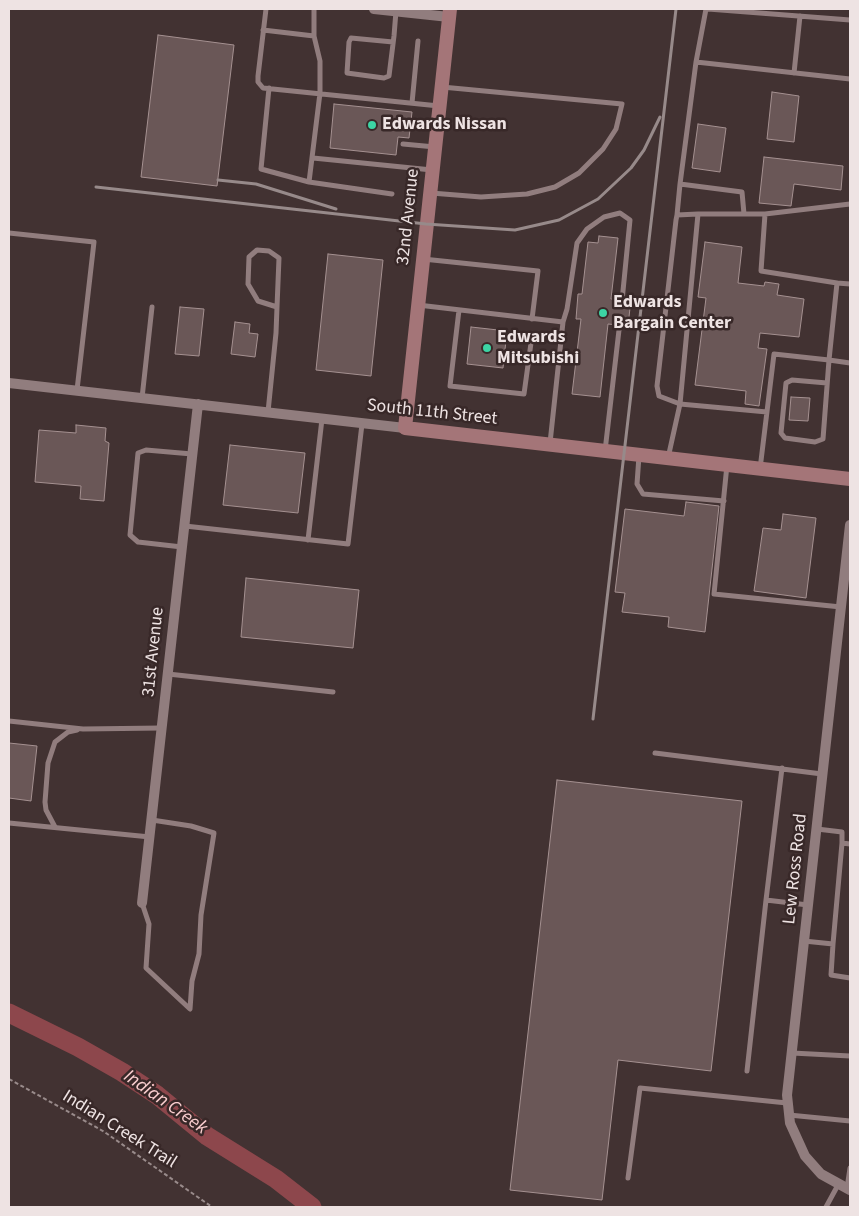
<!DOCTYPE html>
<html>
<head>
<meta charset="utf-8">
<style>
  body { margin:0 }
  #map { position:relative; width:859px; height:1216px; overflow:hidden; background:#423232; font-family:"Source Sans 3",sans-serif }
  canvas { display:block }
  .frame { position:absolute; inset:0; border:10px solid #eee3e3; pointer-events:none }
</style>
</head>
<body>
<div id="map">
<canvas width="859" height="1216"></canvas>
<div class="frame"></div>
</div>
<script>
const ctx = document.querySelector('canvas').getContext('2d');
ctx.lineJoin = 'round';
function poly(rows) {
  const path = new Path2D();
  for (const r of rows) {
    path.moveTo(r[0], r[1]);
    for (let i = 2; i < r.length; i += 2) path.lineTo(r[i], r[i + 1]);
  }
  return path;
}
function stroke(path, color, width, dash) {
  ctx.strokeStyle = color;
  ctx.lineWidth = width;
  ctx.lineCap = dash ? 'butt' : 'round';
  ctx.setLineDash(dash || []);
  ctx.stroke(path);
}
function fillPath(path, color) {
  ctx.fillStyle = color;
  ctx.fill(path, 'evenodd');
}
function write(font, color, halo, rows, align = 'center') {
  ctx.font = font + ' "Source Sans 3",sans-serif';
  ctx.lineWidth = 5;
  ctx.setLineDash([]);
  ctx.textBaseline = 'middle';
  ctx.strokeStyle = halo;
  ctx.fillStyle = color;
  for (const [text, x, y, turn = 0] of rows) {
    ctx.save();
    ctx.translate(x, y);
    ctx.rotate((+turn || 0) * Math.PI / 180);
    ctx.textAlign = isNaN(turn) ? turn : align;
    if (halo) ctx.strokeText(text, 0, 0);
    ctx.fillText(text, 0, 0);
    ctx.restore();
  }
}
const river = poly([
  [9,1013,78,1047,122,1072,157,1095,207,1136,276,1179,312,1207]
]);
const building = poly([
  [158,35,234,45,217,186,141,177,158,35],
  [772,92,799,96,794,142,767,139,772,92],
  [334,104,412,112,409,138,398,137,396,155,330,148,334,104],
  [698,124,726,128,720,172,692,168,698,124],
  [764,157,843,166,841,190,794,184,791,206,759,203,764,157],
  [599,236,618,238,611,299,614,299,614,306,630,308,628,326,608,324,600,397,572,394,581,319,576,319,578,294,582,294,588,242,598,243,599,236],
  [705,242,742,247,738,283,764,286,765,282,779,284,777,295,804,299,799,337,760,333,758,348,767,349,759,406,745,404,746,391,695,385,706,298,698,297,705,242],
  [328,254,383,260,371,376,316,370,328,254],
  [180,307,204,309,199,356,175,354,180,307],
  [235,322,250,324,249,333,258,334,255,357,231,354,235,322],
  [471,327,507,331,503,368,467,364,471,327],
  [791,397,810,398,808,421,789,420,791,397],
  [76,425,106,428,105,441,109,443,104,501,80,499,81,486,35,482,39,430,76,433,76,425],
  [230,445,305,453,298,513,223,505,230,445],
  [686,502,719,506,705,632,668,627,669,617,622,612,625,593,615,592,625,509,684,516,686,502],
  [783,514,816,518,806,598,754,591,763,528,781,530,783,514],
  [246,578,359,590,353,648,241,637,246,578],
  [9,743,37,746,31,801,9,798,9,743],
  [557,780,742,801,711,1071,618,1060,602,1200,510,1190,557,780]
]);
const path = poly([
  [9,1079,103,1131,212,1207]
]);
const lane = poly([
  [266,9,258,76,258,82,263,88,439,106],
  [706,9,696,62,850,79],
  [708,9,850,20],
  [263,30,314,36],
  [393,42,351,38,349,42,347,73,384,78,389,76,394,36,396,11],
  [794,73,800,16],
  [269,88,261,169,309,182,392,194],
  [412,103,418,41],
  [403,144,435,147],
  [313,158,432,170],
  [309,182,320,93,320,61,314,36,314,9],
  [680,184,696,62],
  [431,193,481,197,527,194,555,187,579,173,603,149,616,129,622,104,442,87],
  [698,214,677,215,676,220,657,386,659,396,680,404,698,214,765,214],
  [677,215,680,184,742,192,744,214],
  [9,233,94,242,77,390],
  [423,259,538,271,532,319],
  [837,283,761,271,765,214,850,204],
  [418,305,563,322,550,443],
  [459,310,450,386,524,394,531,343],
  [563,322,567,309,577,243,587,229,604,217,620,213,630,220,622,301],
  [827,383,792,380,786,383,781,433,785,438,815,442,823,439,829,360,850,363],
  [142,398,152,307],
  [268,412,276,333,277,307,279,258,269,251,257,250,249,257,248,284,258,301,277,307],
  [605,451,619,330],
  [639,456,637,484,643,494,724,501],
  [668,458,680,404,767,412],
  [727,465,714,594,841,607],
  [760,469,774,354,829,360,837,283,850,284],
  [185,526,348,544,362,424],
  [308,540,322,419],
  [182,547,138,542,130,535,138,453,146,450,192,454],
  [168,674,333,692],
  [9,721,83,729,161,728],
  [655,753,822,774],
  [9,823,150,837],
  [55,827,46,810,45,802,48,763,55,742,68,732,77,730],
  [817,829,842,832,842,843,850,844],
  [766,900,782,768],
  [142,903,149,924,146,968,190,1009,192,981,199,954,201,915,214,833,191,826,152,820],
  [804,941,833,944,831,975,850,978],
  [833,944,842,843],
  [792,1053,850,1056],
  [747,1071,766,900,808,905],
  [789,1115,850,1121],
  [628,1178,640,1088,787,1103],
  [847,1188,850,1168],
  [826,1207,838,1185]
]);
const street = poly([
  [374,9,449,17],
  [9,383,405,428],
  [850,525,787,1095,790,1123,805,1156,821,1174,850,1190],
  [142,903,198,404]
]);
const secondary = poly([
  [450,9,405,428,850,479]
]);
const rail = poly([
  [218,180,256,184,336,209],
  [96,187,426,224,515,230,559,220,598,199,631,168,644,150,660,117],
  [593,719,676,9]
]);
const markers = [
  [372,125,5,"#3cd4a4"],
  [603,313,5,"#3cd4a4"],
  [487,348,5,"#3cd4a4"]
];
const poiNames = [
  ["Edwards Nissan",382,125],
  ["Edwards",613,303],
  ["Bargain Center",613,324],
  ["Edwards",497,338],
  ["Mitsubishi",497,359]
];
const streetNames = [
  ["32nd Avenue",409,217,-84],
  ["South 11th Street",432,413,6],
  ["31st Avenue",154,652,-84],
  ["Lew Ross Road",796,869,-84],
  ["Indian Creek Trail",119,1130,32]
];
const waterNames = [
  ["Indian Creek",165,1103,35]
];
stroke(river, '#8d474c', 19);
fillPath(building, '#6a5757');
stroke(building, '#a59191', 1);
stroke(path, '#998b8b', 2, [4, 2.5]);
stroke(lane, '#917d7e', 5);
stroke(street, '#917d7e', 10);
stroke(secondary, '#a47578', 14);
stroke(rail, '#978a8a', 3);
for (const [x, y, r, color] of markers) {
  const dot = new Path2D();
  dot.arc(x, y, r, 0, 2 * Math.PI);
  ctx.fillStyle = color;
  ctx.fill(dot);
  stroke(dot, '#382828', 2);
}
write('bold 18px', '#eee3e3', '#382828', poiNames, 'left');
write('18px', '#eee3e3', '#382828', streetNames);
write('italic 19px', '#facecf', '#382828', waterNames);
</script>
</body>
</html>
